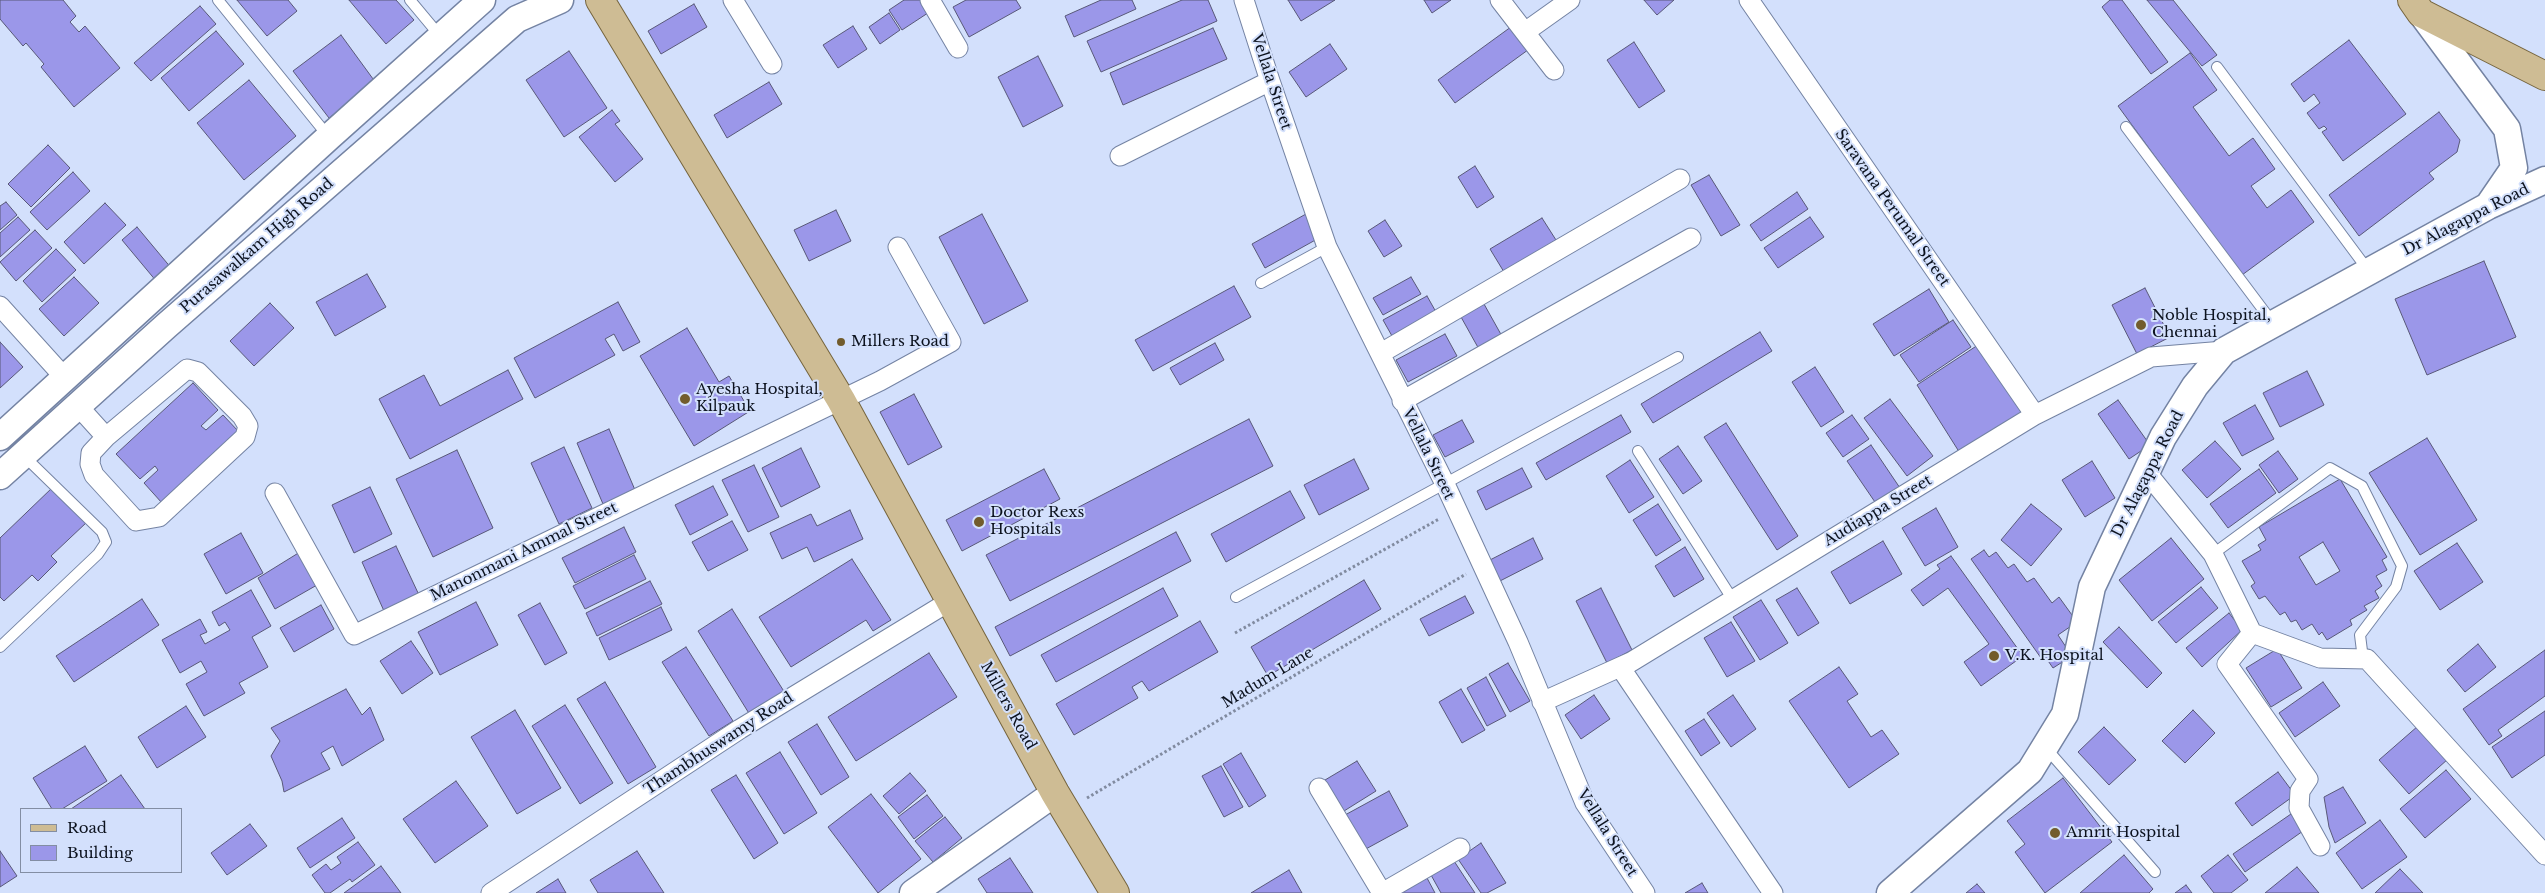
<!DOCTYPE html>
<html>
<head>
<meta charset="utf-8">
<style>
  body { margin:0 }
  #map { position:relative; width:2545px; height:893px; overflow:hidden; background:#d3e0fc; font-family:"Libre Baskerville",serif }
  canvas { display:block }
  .legend { position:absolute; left:20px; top:808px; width:162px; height:65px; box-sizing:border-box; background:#d3e0fc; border:1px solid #838ea3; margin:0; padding:6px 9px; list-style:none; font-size:15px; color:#0c121e }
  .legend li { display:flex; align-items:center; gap:10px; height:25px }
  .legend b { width:25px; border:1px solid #838ea3 }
</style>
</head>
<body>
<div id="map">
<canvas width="2545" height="893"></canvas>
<ul class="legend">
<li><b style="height:6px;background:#cebc94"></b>Road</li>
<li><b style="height:14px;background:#9b97e9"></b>Building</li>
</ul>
</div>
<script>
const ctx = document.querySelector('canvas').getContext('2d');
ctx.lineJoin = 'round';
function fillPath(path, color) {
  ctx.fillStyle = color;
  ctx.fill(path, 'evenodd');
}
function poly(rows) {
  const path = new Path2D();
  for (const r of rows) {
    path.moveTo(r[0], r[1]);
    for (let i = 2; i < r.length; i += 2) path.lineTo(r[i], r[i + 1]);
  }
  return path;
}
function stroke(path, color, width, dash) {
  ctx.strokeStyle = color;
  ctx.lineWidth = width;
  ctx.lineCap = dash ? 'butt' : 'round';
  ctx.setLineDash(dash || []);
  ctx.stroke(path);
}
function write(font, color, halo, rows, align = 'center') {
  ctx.font = font + ' "Libre Baskerville",serif';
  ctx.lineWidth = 4;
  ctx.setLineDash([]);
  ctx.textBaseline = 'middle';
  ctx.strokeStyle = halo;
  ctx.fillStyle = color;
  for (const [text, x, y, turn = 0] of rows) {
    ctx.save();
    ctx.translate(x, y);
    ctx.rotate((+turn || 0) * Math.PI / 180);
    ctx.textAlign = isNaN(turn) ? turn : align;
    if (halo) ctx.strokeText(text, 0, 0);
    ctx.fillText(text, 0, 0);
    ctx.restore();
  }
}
const building = poly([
  [0,0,63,0,76,16,70,22,79,32,85,26,120,68,74,107,41,67,44,64,26,43,23,46,0,19,0,0],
  [237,0,288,0,297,11,267,36,237,0],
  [349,0,396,0,414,20,386,44,349,0],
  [904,0,928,0,934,9,902,30,889,10,904,0],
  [966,0,1016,0,1021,8,969,37,953,7,966,0],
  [1101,0,1132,0,1136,9,1074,37,1065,16,1101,0],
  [1182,0,1208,0,1217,21,1101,72,1087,41,1182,0],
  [1288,0,1335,0,1301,21,1288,0],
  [1424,0,1451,0,1432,13,1424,0],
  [1644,0,1674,0,1657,15,1644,0],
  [2110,0,2122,0,2168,62,2151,74,2102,7,2110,0],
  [2147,0,2173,0,2217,55,2202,66,2147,0],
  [694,4,707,27,661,54,648,31,694,4],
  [200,6,216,24,151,81,134,63,200,6],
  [889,13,900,30,880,44,869,27,889,13],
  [1515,24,1532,47,1455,103,1438,80,1515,24],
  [853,26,867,49,838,68,823,45,853,26],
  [1213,28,1227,59,1123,105,1110,73,1213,28],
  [216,31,244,64,189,111,161,78,216,31],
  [341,35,376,83,329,118,293,71,341,35],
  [2349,40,2406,114,2343,161,2322,132,2327,129,2324,126,2319,129,2307,113,2320,103,2314,94,2304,102,2291,84,2349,40],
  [1634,42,1665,91,1639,108,1607,60,1634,42],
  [1330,44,1347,69,1306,97,1289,72,1330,44],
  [569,51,607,108,564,137,526,80,569,51],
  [2190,53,2217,90,2193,107,2229,156,2253,138,2275,169,2251,186,2267,208,2291,190,2314,222,2242,275,2118,106,2190,53],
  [1038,56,1063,106,1023,127,998,77,1038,56],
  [249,80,296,136,244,180,197,123,249,80],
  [769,82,782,104,727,138,714,115,769,82],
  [612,110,620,121,615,124,643,159,615,182,579,137,612,110],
  [2439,112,2460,140,2457,152,2429,173,2434,179,2359,236,2329,195,2439,112],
  [48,145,70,168,31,207,8,184,48,145],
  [1475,166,1494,197,1477,208,1458,177,1475,166],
  [73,172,90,191,47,230,30,212,73,172],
  [1709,175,1740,225,1721,236,1691,185,1709,175],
  [1797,192,1808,209,1761,241,1750,225,1797,192],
  [6,202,17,215,0,230,0,206,6,202],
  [105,203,126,225,84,264,64,242,105,203],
  [836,210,851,241,809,261,794,230,836,210],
  [982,214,1028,301,984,324,939,237,982,214],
  [1306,214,1319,238,1265,268,1252,244,1306,214],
  [18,217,30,230,0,257,0,233,18,217],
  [1810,217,1824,237,1778,268,1764,248,1810,217],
  [1542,218,1556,240,1504,272,1490,249,1542,218],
  [1385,220,1402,246,1384,257,1368,231,1385,220],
  [137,227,172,269,157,282,122,240,137,227],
  [35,230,52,248,16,281,0,262,35,230],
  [56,249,76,270,42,302,23,281,56,249],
  [2484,261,2516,337,2427,375,2395,299,2484,261],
  [367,274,386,307,335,336,316,302,367,274],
  [74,277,99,303,64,336,39,309,74,277],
  [1411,277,1421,294,1383,315,1373,298,1411,277],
  [1234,286,1251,317,1153,371,1135,340,1234,286],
  [2145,288,2170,337,2137,354,2112,305,2145,288],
  [1929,289,1949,322,1894,356,1873,324,1929,289],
  [1427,296,1436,312,1392,336,1383,320,1427,296],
  [618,302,640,342,623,351,614,334,605,339,615,355,535,398,514,358,618,302],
  [270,303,294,328,254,366,230,341,270,303],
  [1484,304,1503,338,1480,351,1461,317,1484,304],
  [1953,320,1971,347,1919,382,1900,355,1953,320],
  [687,328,719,382,729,376,750,411,694,446,640,356,687,328],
  [1760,332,1772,351,1653,423,1641,404,1760,332],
  [1445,334,1457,356,1408,382,1396,360,1445,334],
  [0,342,23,367,0,388,0,342],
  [1215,343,1224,360,1180,385,1170,368,1215,343],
  [1981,343,2030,413,1963,458,1917,385,1981,343],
  [1815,367,1844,412,1821,427,1792,382,1815,367],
  [508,370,523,399,410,459,379,399,424,375,440,406,508,370],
  [2307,371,2324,405,2280,427,2263,393,2307,371],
  [193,383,218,410,201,426,206,430,223,415,239,432,162,503,144,483,158,470,155,466,140,479,116,454,193,383],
  [914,394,942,447,908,465,880,412,914,394],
  [1890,399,1933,456,1907,476,1864,418,1890,399],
  [2118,400,2150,445,2129,459,2098,414,2118,400],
  [2255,405,2274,439,2242,456,2223,423,2255,405],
  [1621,415,1631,432,1546,480,1536,463,1621,415],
  [1852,415,1869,439,1843,457,1826,433,1852,415],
  [1249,419,1273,466,1010,601,986,555,1249,419],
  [1462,420,1474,442,1445,457,1433,435,1462,420],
  [1726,423,1798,536,1777,550,1704,437,1726,423],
  [609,429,635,490,603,504,577,443,609,429],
  [2427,438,2477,520,2420,555,2369,473,2427,438],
  [2215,441,2241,469,2207,498,2182,470,2215,441],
  [1871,445,1900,488,1877,505,1847,461,1871,445],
  [1678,446,1702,481,1683,494,1659,459,1678,446],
  [564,447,592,508,559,524,531,463,564,447],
  [801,448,820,487,781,507,762,468,801,448],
  [457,450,493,528,433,557,396,479,457,450],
  [2278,451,2298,479,2279,493,2259,465,2278,451],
  [1354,459,1369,489,1319,515,1304,485,1354,459],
  [1630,460,1654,497,1629,513,1606,476,1630,460],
  [2092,461,2115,498,2085,517,2062,480,2092,461],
  [754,465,779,517,748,532,722,480,754,465],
  [1522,468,1532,487,1486,510,1477,491,1522,468],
  [1044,469,1060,499,962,551,946,520,1044,469],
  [2259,469,2276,493,2228,528,2210,504,2259,469],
  [2340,479,2387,557,2382,560,2387,570,2376,576,2382,586,2375,591,2379,598,2364,606,2367,610,2350,620,2352,625,2327,640,2322,632,2319,635,2312,624,2302,630,2296,620,2291,622,2285,612,2280,615,2265,596,2259,599,2251,586,2255,583,2242,561,2261,550,2258,545,2266,540,2259,527,2340,479],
  [2323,542,2340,571,2316,585,2299,557,2323,542],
  [713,486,728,515,690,535,675,505,713,486],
  [53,487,87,522,51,556,57,562,38,581,32,575,4,601,0,597,0,538,53,487],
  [370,487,392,534,354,553,332,505,370,487],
  [1290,491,1305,518,1226,562,1211,534,1290,491],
  [1658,504,1681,540,1656,556,1633,520,1658,504],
  [2031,504,2062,529,2031,566,2001,540,2031,504],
  [1936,508,1958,547,1925,566,1902,528,1936,508],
  [850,510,863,539,814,562,807,547,782,559,770,533,811,514,817,526,850,510],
  [732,521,748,550,708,571,692,542,732,521],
  [624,527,636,552,575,583,562,558,624,527],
  [1176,532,1191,561,1010,656,995,627,1176,532],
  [241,533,263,573,226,594,204,554,241,533],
  [1533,538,1543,559,1496,583,1486,562,1533,538],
  [2171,538,2204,579,2152,621,2119,580,2171,538],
  [1883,541,1902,574,1850,604,1831,572,1883,541],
  [2457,543,2483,582,2440,610,2414,571,2457,543],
  [396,546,419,595,384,611,362,562,396,546],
  [1685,547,1704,579,1674,597,1655,566,1685,547],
  [1984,550,1989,557,1996,552,2008,568,2014,564,2027,582,2034,578,2052,603,2059,597,2077,622,2058,635,2068,650,2060,655,2064,661,2053,668,2044,655,2041,658,1971,559,1984,550],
  [300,552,317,585,275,609,258,578,300,552],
  [634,555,646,579,585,609,573,586,634,555],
  [1951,556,2023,656,1981,686,1964,662,1989,644,1948,588,1923,606,1911,590,1940,569,1937,565,1951,556],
  [852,559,891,620,873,631,866,620,791,667,759,617,852,559],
  [1364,580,1381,609,1268,676,1251,647,1364,580],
  [650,581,662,604,597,636,586,613,650,581],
  [2201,587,2218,608,2176,643,2158,622,2201,587],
  [1163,588,1178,616,1056,682,1041,655,1163,588],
  [1601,588,1632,650,1607,663,1576,601,1601,588],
  [1797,588,1819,623,1798,636,1776,600,1797,588],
  [251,590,271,626,252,637,268,667,239,683,245,693,204,716,186,684,207,672,201,661,180,673,162,640,200,619,207,632,200,635,205,644,230,630,225,622,219,626,212,612,251,590],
  [1465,596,1474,613,1429,636,1420,619,1465,596],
  [142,599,159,625,74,682,56,656,142,599],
  [1761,600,1788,643,1760,660,1733,617,1761,600],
  [476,602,498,645,440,675,418,632,476,602],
  [540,603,567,653,545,665,518,615,540,603],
  [321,605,334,629,294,652,280,628,321,605],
  [661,607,672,630,609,660,599,638,661,607],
  [732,609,785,693,750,715,698,631,732,609],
  [2229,613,2242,630,2202,667,2186,648,2229,613],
  [1200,621,1218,652,1149,691,1142,681,1132,687,1138,698,1074,735,1056,704,1200,621],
  [1731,622,1755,661,1727,677,1704,638,1731,622],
  [2119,627,2162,673,2147,688,2103,642,2119,627],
  [411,641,433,673,402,694,380,661,411,641],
  [2478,644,2496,667,2465,692,2447,670,2478,644],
  [686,647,733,721,709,736,662,662,686,647],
  [2277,649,2302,688,2271,707,2246,668,2277,649],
  [2545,650,2545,696,2498,730,2502,736,2489,745,2463,709,2545,650],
  [929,653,957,697,856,761,828,717,929,653],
  [1508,663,1530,701,1510,712,1489,674,1508,663],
  [1839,667,1858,694,1847,701,1871,737,1882,730,1899,754,1849,788,1789,701,1839,667],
  [1486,677,1506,716,1487,726,1467,688,1486,677],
  [605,682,656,767,628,784,577,699,605,682],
  [2323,682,2340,706,2295,737,2279,713,2323,682],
  [346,689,362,715,370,707,384,740,342,766,333,746,321,753,330,769,284,792,282,781,271,756,280,741,271,728,346,689],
  [1461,689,1485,730,1462,743,1439,702,1461,689],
  [1594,695,1610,719,1581,739,1565,715,1594,695],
  [1733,695,1756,729,1731,747,1707,713,1733,695],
  [565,705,613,783,580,804,532,726,565,705],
  [186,706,206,737,157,768,138,737,186,706],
  [515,710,561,788,517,814,471,737,515,710],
  [2193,710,2215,733,2185,763,2162,741,2193,710],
  [2545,711,2545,755,2512,778,2492,747,2545,711],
  [1704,719,1720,743,1701,756,1685,731,1704,719],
  [817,724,849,777,821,795,788,742,817,724],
  [2418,726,2448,759,2409,794,2379,760,2418,726],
  [2104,727,2136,760,2109,785,2078,752,2104,727],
  [85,746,107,781,62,809,52,809,33,778,85,746],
  [780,752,817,813,784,834,746,773,780,752],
  [1241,753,1266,796,1249,807,1223,764,1241,753],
  [1357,761,1376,791,1344,811,1325,780,1357,761],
  [1221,766,1243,807,1224,817,1202,776,1221,766],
  [2446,770,2471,799,2425,838,2400,809,2446,770],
  [2278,772,2295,795,2252,826,2235,803,2278,772],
  [910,773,926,791,899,814,883,796,910,773],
  [121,775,145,809,71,809,121,775],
  [736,775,778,843,754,859,711,790,736,775],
  [2063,778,2112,842,2045,893,2015,852,2025,844,2007,821,2063,778],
  [456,781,488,826,435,863,403,819,456,781],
  [2343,787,2366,823,2335,843,2329,827,2324,797,2343,787],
  [1389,791,1408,826,1364,850,1345,815,1389,791],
  [871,794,921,859,878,893,828,827,871,794],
  [927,795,943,816,914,839,898,817,927,795],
  [2291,814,2303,831,2245,872,2233,854,2291,814],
  [945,817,962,838,933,862,915,841,945,817],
  [342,818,355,838,310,868,297,848,342,818],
  [2380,820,2407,857,2362,889,2336,853,2380,820],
  [250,824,267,846,227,875,211,853,250,824],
  [358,842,375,865,352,882,350,879,330,893,325,893,312,875,326,864,331,870,341,863,337,857,358,842],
  [1481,843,1506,883,1487,893,1481,893,1458,859,1481,843],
  [0,851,17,876,0,887,0,851],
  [637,851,664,893,598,893,590,880,637,851],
  [2124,855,2153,889,2149,893,2080,893,2124,855],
  [2228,855,2248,880,2231,893,2214,893,2201,876,2228,855],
  [1010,858,1033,893,987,893,978,879,1010,858],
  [1454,861,1475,893,1441,893,1431,875,1454,861],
  [381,866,401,893,344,893,381,866],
  [2297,867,2319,893,2265,893,2297,867],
  [2400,869,2423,893,2375,893,2400,869],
  [1289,870,1302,893,1251,893,1289,870],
  [1427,878,1435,893,1400,893,1427,878],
  [558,879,566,893,536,893,558,879],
  [1702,883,1708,893,1685,893,1702,883],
  [1977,884,1985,893,1966,893,1977,884],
  [2186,885,2192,893,2175,893,2186,885]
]);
const path = poly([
  [1235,633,1439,519],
  [1087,798,1466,574]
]);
const lane = poly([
  [218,0,328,136],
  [410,0,440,36],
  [2217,67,2368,270],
  [2126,127,2273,323],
  [1261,283,1327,247],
  [1638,451,1733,600],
  [2213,554,2330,468,2362,486,2402,566,2396,587,2360,635,2363,659],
  [1236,597,1678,357],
  [0,647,98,554,106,542,102,532,24,456],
  [2045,747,2155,872]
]);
const street = poly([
  [733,0,772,64],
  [930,0,958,48],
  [1244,0,1270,81,1327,247,1445,484,1518,642,1585,803,1645,893],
  [1500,0,1554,70],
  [1749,0,2035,415],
  [1525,32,1570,0],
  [1120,156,1270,81],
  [0,306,65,378],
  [1381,353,1680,179],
  [1402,401,1691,238],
  [78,406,106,437,91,453,90,464,94,475,136,521,159,517,245,437,248,426,242,416,198,372,187,369,106,437],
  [2147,473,2213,554,2252,633,2320,658,2367,659,2545,855],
  [275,493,354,635,880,381,951,342,898,247],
  [2252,633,2227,664,2308,779,2300,791,2299,808,2320,846],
  [1620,667,1773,893],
  [1542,702,1631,662,2035,415,2151,357,2224,351],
  [1319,788,1382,893],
  [491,893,740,729,950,601],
  [1382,893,1460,848]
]);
const secondary = poly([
  [2421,13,2507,129,2514,168,2488,206],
  [0,437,329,137,482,0],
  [0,476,166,326,517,19,560,0],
  [913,893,1055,793],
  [1890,893,2030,771,2065,714,2092,587,2163,437,2195,386,2224,351,2488,206,2545,180]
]);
const primary = poly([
  [600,0,841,400,1055,793,1115,893],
  [2412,0,2421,13,2545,76]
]);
const markers = [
  [2141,325,6,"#725c2c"],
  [841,342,5,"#725c2c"],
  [685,399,6,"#725c2c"],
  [979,522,6,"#725c2c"],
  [1994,656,6,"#725c2c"],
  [2055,833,6,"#725c2c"]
];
const streetNames = [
  ["Vellala Street",1271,82,72],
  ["Saravana Perumal Street",1892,208,55],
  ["Dr Alagappa Road",2466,220,-27],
  ["Purasawalkam High Road",257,246,-41],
  ["Vellala Street",1428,454,64],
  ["Dr Alagappa Road",2148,474,-63],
  ["Audiappa Street",1878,511,-31],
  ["Manonmani Ammal Street",524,552,-26],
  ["Madum Lane",1268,678,-31],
  ["Millers Road",1008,706,61],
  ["Thambhuswamy Road",719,744,-33],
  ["Vellala Street",1607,833,58]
];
const poiNames = [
  ["Noble Hospital,",2152,316],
  ["Chennai",2152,333],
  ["Millers Road",851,342],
  ["Ayesha Hospital,",696,390],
  ["Kilpauk",696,407],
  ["Doctor Rexs",990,513],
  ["Hospitals",990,530],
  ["V.K. Hospital",2005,656],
  ["Amrit Hospital",2066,833]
];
fillPath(building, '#9b97e9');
stroke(building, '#585878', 1);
stroke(lane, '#7483a3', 12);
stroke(street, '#7483a3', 21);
stroke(secondary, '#7483a3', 29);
stroke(primary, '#75643d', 30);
stroke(path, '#818ba0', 3, [2.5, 2.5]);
stroke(lane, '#fff', 10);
stroke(street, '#fff', 19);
stroke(secondary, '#fff', 26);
stroke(primary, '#cebc94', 28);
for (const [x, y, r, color] of markers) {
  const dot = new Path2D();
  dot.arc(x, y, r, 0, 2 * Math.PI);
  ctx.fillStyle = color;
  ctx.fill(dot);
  stroke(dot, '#d3e0fc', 2);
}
write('15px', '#0c121e', '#d3e0fc', streetNames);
write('15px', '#0c121e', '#d3e0fc', poiNames, 'left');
</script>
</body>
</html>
